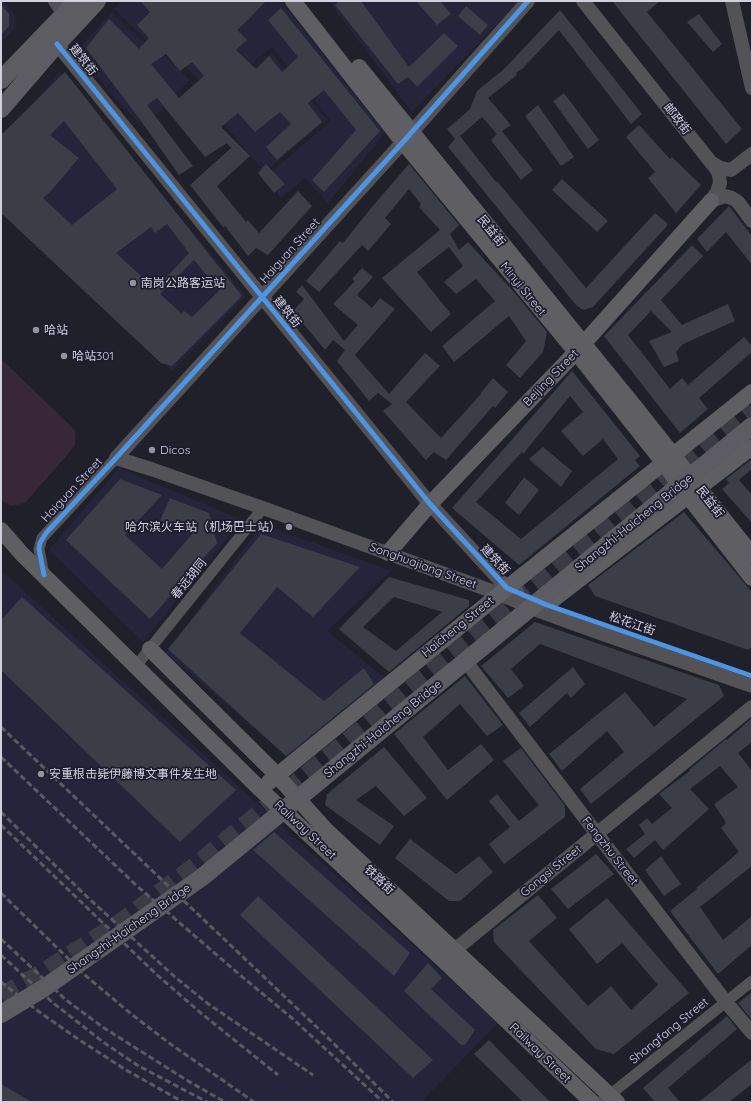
<!DOCTYPE html>
<html>
<head>
<meta charset="utf-8">
<style>
  body { margin:0 }
  #map { position:relative; width:753px; height:1103px; overflow:hidden; background:#20202a; font-family:Quicksand,sans-serif }
  canvas { display:block }
  .frame { position:absolute; inset:0; border:2px solid #d1d1de; pointer-events:none }
</style>
</head>
<body>
<div id="map">
<canvas width="753" height="1103"></canvas>
<div class="frame"></div>
</div>
<script>
const ctx = document.querySelector('canvas').getContext('2d');
ctx.lineJoin = 'round';
function fillPath(path, color) {
  ctx.fillStyle = color;
  ctx.fill(path, 'evenodd');
}
function poly(rows) {
  const path = new Path2D();
  for (const r of rows) {
    path.moveTo(r[0], r[1]);
    for (let i = 2; i < r.length; i += 2) path.lineTo(r[i], r[i + 1]);
  }
  return path;
}
function stroke(path, color, width, dash) {
  ctx.strokeStyle = color;
  ctx.lineWidth = width;
  ctx.lineCap = dash ? 'butt' : 'round';
  ctx.setLineDash(dash || []);
  ctx.stroke(path);
}
function write(font, color, halo, rows, align = 'center') {
  ctx.font = font + ' Quicksand,"Noto Sans SC",sans-serif';
  ctx.lineWidth = 3.5;
  ctx.setLineDash([]);
  ctx.textBaseline = 'middle';
  ctx.strokeStyle = halo;
  ctx.fillStyle = color;
  for (const [text, x, y, turn = 0] of rows) {
    ctx.save();
    ctx.translate(x, y);
    ctx.rotate((+turn || 0) * Math.PI / 180);
    ctx.textAlign = isNaN(turn) ? turn : align;
    if (halo) ctx.strokeText(text, 0, 0);
    ctx.fillText(text, 0, 0);
    ctx.restore();
  }
}
const built = poly([
  [1,1,3,1,17,18,15,28,1,43],
  [122,1,189,1,163,54,190,80,144,127,107,90,151,45,114,9],
  [194,1,281,1,385,133,328,203,305,178,281,198,265,177,331,121,272,47,215,94,169,52],
  [329,1,519,1,412,112],
  [112,12,147,45,106,88,78,50],
  [271,53,327,119,265,172,209,107],
  [60,72,246,296,172,371,1,209,1,141],
  [119,468,242,520,143,642,49,550],
  [262,524,391,571,327,631,385,678,288,757,166,653],
  [1,570,498,1023,424,1099,426,1102,1,1102]
]);
const green = poly([
  [1,359,75,430,75,446,25,503,11,506,1,500]
]);
const building = poly([
  [140,1,266,1,248,20,237,30,247,40,236,50,256,69,269,56,282,72,298,57,268,20,281,8,380,131,324,192,312,180,356,130,324,90,308,103,322,122,277,160,266,147,291,124,280,112,255,132,238,113,221,127,250,156,217,186,246,222,248,220,259,233,298,191,312,206,268,255,256,248,248,256,225,226,223,227,190,185,231,148,227,143,205,157,157,98,147,105,193,166,179,175,139,118,86,48,109,19,139,49,149,38,137,25,150,12],
  [166,54,180,71,192,62,204,76,179,98,151,64],
  [339,1,361,1,409,67,444,33,458,46,417,87,408,77,398,84,335,5],
  [416,1,440,1,451,14,437,25],
  [612,1,660,1,647,12,742,129,726,144],
  [1,4,9,14,9,26,1,35],
  [466,6,488,25,480,35,458,16],
  [560,10,642,114,631,124,559,30,523,68,516,73,517,75,488,98,511,125,502,131,533,170,521,180,491,140,497,134,482,117,460,136,496,182,497,181,586,288,655,213,667,223,667,226,593,307,583,310,576,305,448,147,455,139,447,129,470,109,477,91,504,69],
  [699,14,722,44,713,52,687,22],
  [65,72,242,296,172,366,161,363,1,213,1,135],
  [64,121,117,189,72,225,43,198,50,192,79,158,50,135],
  [167,224,189,253,155,289,116,253,151,227,155,233],
  [194,260,219,291,192,317,184,311,181,313,160,294],
  [564,93,599,140,588,149,553,101],
  [538,105,574,157,561,166,525,116],
  [639,125,670,159,672,157,701,185,676,213,648,178,655,172,626,137],
  [266,164,285,184,274,193,258,173],
  [409,164,459,225,450,234,459,250,468,242,514,292,547,332,543,352,520,378,506,365,526,341,509,316,454,362,442,346,495,301,476,279,456,294,444,282,463,266,449,247,417,272,451,314,431,332,382,278,440,230,419,207,421,204,409,189,385,218,391,224,368,251,362,245,319,292,306,281,340,241,343,243,372,207],
  [562,179,608,221,597,232,552,190],
  [729,206,752,236,752,265,726,232,707,252,697,239],
  [692,245,703,256,661,300,682,325,728,304,735,321,683,344,676,352,679,361,664,367,649,341,672,332,651,311,628,335,670,389,682,378,688,385,744,337,752,346,752,352,699,398,708,409,680,433,604,336],
  [362,268,373,277,357,295,372,308,380,298,395,309,355,355,389,394,425,353,440,366,406,402,441,438,481,394,480,394,493,378,508,392,495,408,493,406,446,460,434,452,426,460,383,411,392,404,378,393,369,401,337,361,345,350,333,340,325,350,293,311,304,299,296,292,302,285,344,341,358,325,333,304,355,281,352,279],
  [572,371,640,456,635,460,640,466,519,565,452,508],
  [570,396,583,412,561,431,583,456,603,439,618,459,521,539,476,502,522,452,523,454],
  [543,447,572,471,561,487,529,459],
  [752,459,752,469,739,480,752,495,752,523,722,489,729,483,726,479],
  [524,477,539,490,519,515,505,503],
  [120,479,162,495,125,535,162,569,192,534,160,521,170,498,209,513,217,543,150,619,66,540],
  [684,512,752,592,752,647,748,650,595,596,588,585],
  [261,534,360,567,313,617,277,587,240,633,324,701,364,668,374,684,286,756,168,649],
  [389,577,469,600,469,606,389,672,339,629],
  [394,597,442,612,396,651,363,627],
  [22,597,236,790,180,842,1,670,1,620],
  [535,622,719,685,724,696,591,804,580,789,624,752,607,731,562,771,549,754,625,692,654,727,687,699,540,644,511,669,524,686,508,698,481,666],
  [573,667,585,684,571,698,567,693,530,727,519,713],
  [465,676,503,725,487,736,460,704,423,737,448,770,481,744,494,760,447,800,394,734],
  [752,718,752,742,738,753,752,771,752,866,700,907,723,940,752,916,752,945,718,974,670,911,697,889,696,888,739,852,721,828,726,823,714,804,738,787,720,766,690,789,709,809,663,850,655,840,634,858,626,849,645,834,639,825,647,818,652,824,672,808,659,794,690,771,689,770,726,739,727,740],
  [384,747,427,798,404,816,376,786,356,800,394,826,380,845,325,805,327,794],
  [521,748,565,806,565,817,504,864,489,844,510,827,489,801,497,794,519,821,539,805,503,761],
  [274,832,410,953,394,976,253,850],
  [410,839,456,874,479,856,493,872,460,901,449,901,395,858],
  [596,854,614,874,568,909,551,889],
  [661,856,681,884,664,896,645,870],
  [538,895,557,918,529,941,588,1006,611,986,631,1010,658,985,622,943,597,964,569,929,607,898,689,993,614,1054,596,1049,494,942,493,930],
  [258,896,433,1060,413,1078,240,915],
  [428,963,442,978,431,989,475,1030,465,1045,461,1045,404,991],
  [752,992,752,1020,738,1003],
  [727,1016,737,1029,668,1088,680,1102,655,1102,643,1088],
  [489,1040,550,1102,523,1102,474,1054],
  [752,1059,752,1084,729,1102,699,1102],
  [1,1084,32,1102,1,1102]
]);
const primaryTunnel = poly([
  [1,996,40,974,121,922,195,866,752,408]
]);
const minor = poly([
  [44,575,39,549,42,538,116,458],
  [136,666,263,508],
  [601,1102,752,981]
]);
const tertiary = poly([
  [55,1,64,14],
  [528,1,403,142,116,458,151,469,263,508,500,594,539,611,594,631,752,686],
  [583,1,717,170,719,175,720,183,717,192,711,201],
  [732,1,752,88],
  [57,44,430,504,507,588,517,592],
  [712,163,721,168,731,170,752,154],
  [711,201,725,196,732,198,738,202,752,221],
  [470,667,597,834,726,1002,752,1033],
  [446,957,752,707]
]);
const secondary = poly([
  [293,1,403,142,576,352,663,462,688,496,752,578],
  [359,67,635,407,752,555],
  [1,530,22,554,260,789,443,960,592,1102],
  [388,553,430,504,576,352,711,201],
  [554,599,752,447],
  [150,649,272,770,326,830,617,1102],
  [269,782,507,588,752,392]
]);
const primary = poly([
  [1,80,77,1],
  [1,109,57,44,97,1],
  [1,1014,44,988,201,878,752,426]
]);
const rail = poly([
  [1,727,324,1034,393,1102],
  [1,757,137,886,240,975,293,1019,383,1102],
  [1,812,84,894,175,977,207,1003,313,1075],
  [1,825,156,974,202,1014,278,1075],
  [1,893,86,976,130,1013,169,1043,254,1102],
  [1,939,66,1000,104,1028,188,1081,225,1102],
  [1,955,52,1002,103,1042,137,1065,207,1102],
  [1,982,38,1011,78,1039,126,1070,183,1102]
]);
const cycleway = poly([
  [57,44,430,504,507,588,547,605,752,676],
  [44,575,39,549,40,543,46,533,116,458,403,142,528,1]
]);
const markers = [
  [133,283,4,"#93939f"],
  [36,330,4,"#93939f"],
  [64,356,4,"#93939f"],
  [152,450,4,"#93939f"],
  [289,527,4,"#93939f"],
  [41,774,4,"#93939f"]
];
const streetNames = [
  ["建筑街",83,60,51],
  ["邮政街",677,119,52],
  ["民益街",491,231,51],
  ["Haiguan Street",290,251,-48],
  ["Minyi Street",523,289,51],
  ["建筑街",287,312,51],
  ["Beijing Street",551,378,-46],
  ["Haiguan Street",72,490,-47],
  ["民益街",710,502,52],
  ["Shangzhi-Haicheng Bridge",634,523,-39],
  ["建筑街",495,560,47],
  ["Songhuajiang Street",423,566,20],
  ["春远胡同",189,579,-51],
  ["松花江街",632,624,19],
  ["Haicheng Street",458,627,-39],
  ["Shangzhi-Haicheng Bridge",383,729,-39],
  ["Railway Street",305,830,43],
  ["Fengzhu Street",610,851,52],
  ["Gongsi Street",551,871,-39],
  ["铁路街",379,880,43],
  ["Shangzhi-Haicheng Bridge",129,929,-35],
  ["Shangfang Street",669,1031,-39],
  ["Railway Street",540,1053,44]
];
const poiNames = [
  ["南岗公路客运站",141,283],
  ["哈站",44,330],
  ["哈站301",72,356],
  ["Dicos",160,450],
  ["哈尔滨火车站（机场巴士站）",281,527,"right"],
  ["安重根击毙伊藤博文事件发生地",49,774]
];
fillPath(built, '#25243a');
fillPath(green, '#382738');
fillPath(building, '#3b3d47');
stroke(primaryTunnel, '#3b3b45', 18, [18, 9]);
stroke(minor, '#535256', 11);
stroke(tertiary, '#535256', 14);
stroke(secondary, '#5f5e62', 16);
stroke(primary, '#5d5c62', 18);
stroke(rail, '#5b5a60', 3, [6, 3]);
stroke(cycleway, '#4d94e3', 5);
for (const [x, y, r, color] of markers) {
  const dot = new Path2D();
  dot.arc(x, y, r, 0, 2 * Math.PI);
  ctx.fillStyle = color;
  ctx.fill(dot);
  stroke(dot, '#1d1c2e', 1.5);
}
write('12px', '#d1d1de', '#1d1c2e', streetNames);
write('12px', '#d1d1de', '#1d1c2e', poiNames, 'left');
</script>
</body>
</html>
